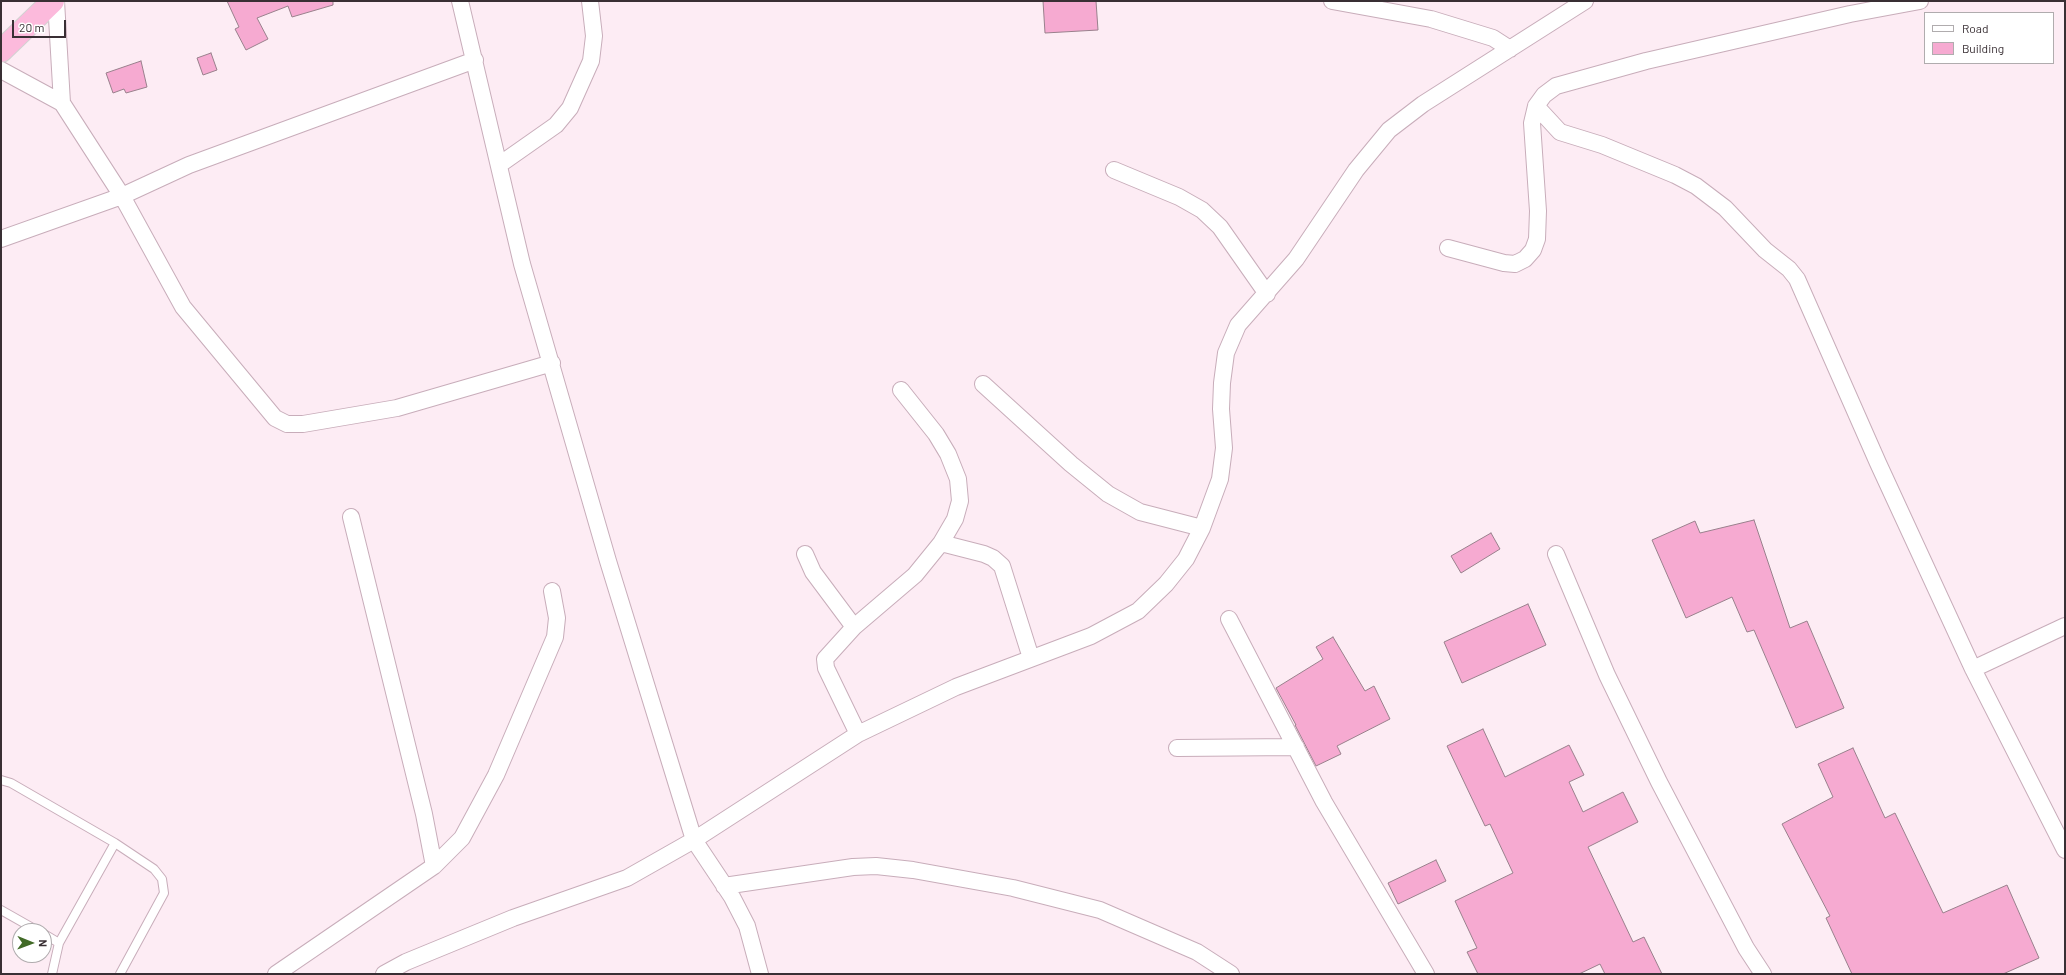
<!DOCTYPE html>
<html>
<head>
<meta charset="utf-8">
<style>
  body { margin:0 }
  #map { position:relative; width:2066px; height:975px; overflow:hidden; background:#fdecf4; font-family:Barlow,sans-serif }
  canvas { display:block }
  .frame { position:absolute; inset:0; border:2px solid #392f34; pointer-events:none }
  .legend { position:absolute; left:1924px; top:12px; width:130px; height:52px; box-sizing:border-box; background:#fff; border:1px solid #b0acae; margin:0; padding:5px 7px; list-style:none; font-size:12px; color:#392f34 }
  .legend li { display:flex; align-items:center; gap:8px; height:20px }
  .legend b { width:20px; border:1px solid #b0acae }
  .north { position:absolute; left:12px; top:923px; width:40px; height:40px; box-sizing:border-box; background:#fff; border:1px solid #b0acae; border-radius:50%; rotate:91deg; font-size:11px; font-weight:700; line-height:16px; text-align:center; color:#392f34 }
  .north::after { content:''; display:block; margin:auto; width:14px; height:18px; background:#416a27; clip-path:polygon(50% 0,100% 100%,50% 72%,0 100%) }
  .scale { position:absolute; left:12px; top:20px; width:54px; height:18px; box-sizing:border-box; border:2px solid #392f34; border-top:0; padding-left:5px; font-size:12px; line-height:14px; white-space:nowrap; color:#392f34; -webkit-text-stroke:3px #fff; paint-order:stroke }
</style>
</head>
<body>
<div id="map">
<canvas width="2066" height="975"></canvas>
<div class="frame"></div>
<ul class="legend">
<li><b style="height:5px;background:#fff"></b>Road</li>
<li><b style="height:11px;background:#f6aad1"></b>Building</li>
</ul>
<div class="north">N</div>
<div class="scale">20 m</div>
</div>
<script>
const ctx = document.querySelector('canvas').getContext('2d');
ctx.lineJoin = 'round';
function fillPath(path, color) {
  ctx.fillStyle = color;
  ctx.fill(path, 'evenodd');
}
function poly(rows) {
  const path = new Path2D();
  for (const r of rows) {
    path.moveTo(r[0], r[1]);
    for (let i = 2; i < r.length; i += 2) path.lineTo(r[i], r[i + 1]);
  }
  return path;
}
function stroke(path, color, width, dash) {
  ctx.strokeStyle = color;
  ctx.lineWidth = width;
  ctx.lineCap = dash ? 'butt' : 'round';
  ctx.setLineDash(dash || []);
  ctx.stroke(path);
}
const building = poly([
  [227,1,333,1,333,5,292,17,288,6,257,18,268,39,246,50,235,29,239,27,227,1],
  [1043,1,1096,1,1098,30,1045,33,1043,1],
  [211,53,217,70,203,75,197,58,211,53],
  [141,61,147,87,126,93,124,89,113,93,106,73,141,61],
  [1754,520,1790,628,1807,621,1844,708,1796,728,1754,630,1747,632,1732,597,1686,618,1652,540,1695,521,1700,533,1754,520],
  [1491,533,1500,549,1461,573,1451,556,1491,533],
  [1528,604,1546,645,1462,683,1444,642,1528,604],
  [1333,637,1365,691,1374,686,1390,719,1337,746,1341,754,1316,766,1295,725,1296,725,1276,688,1323,659,1316,647,1333,637],
  [1483,729,1505,777,1569,745,1584,775,1569,782,1583,812,1623,792,1638,822,1588,847,1633,942,1644,937,1662,974,1605,974,1600,964,1579,974,1478,974,1467,952,1477,948,1455,901,1513,873,1490,824,1485,826,1447,746,1483,729],
  [1853,748,1885,818,1895,813,1943,913,2007,885,2039,958,2003,974,1852,974,1826,918,1830,916,1782,824,1833,797,1818,764,1853,748],
  [1436,860,1446,881,1398,904,1388,883,1436,860]
]);
const service = poly([
  [1,780,11,783,115,843,154,869,162,879,164,893,120,974],
  [1,910,38,931],
  [44,934,59,943],
  [52,974,59,943,115,843]
]);
const minor = poly([
  [56,1,62,103],
  [460,1,522,264,608,561,694,840,858,734,956,687,1091,636,1138,611,1166,584,1186,559,1202,528,1220,479,1224,448,1221,409,1222,383,1226,353,1238,325,1296,259,1356,170,1389,130,1423,104,1585,1],
  [1332,1,1431,19,1493,38,1510,49],
  [1,70,62,103,122,196,189,165,475,60],
  [1536,106,1560,132,1602,145,1675,175,1696,186,1725,208,1765,250,1789,269,1797,279,1878,463,1973,669,2065,850],
  [499,165,556,125,570,108,591,61,594,36,590,1],
  [1114,170,1179,197,1202,210,1220,227,1267,294],
  [1,239,122,196,183,307,275,418,287,424,303,424,397,408,552,363],
  [1448,248,1504,263,1515,264,1525,259,1533,250,1537,239,1538,211,1532,123,1536,106,1544,95,1556,86,1646,61,1850,14,1920,1],
  [983,384,1071,464,1108,494,1140,512,1202,528],
  [351,517,424,814,434,866],
  [941,543,984,554,993,558,1002,566,1031,658],
  [805,554,813,572,854,627],
  [1556,554,1607,675,1659,782,1746,948,1763,974],
  [1229,619,1324,802,1426,974],
  [1973,669,2065,626],
  [858,734,826,668,825,659,854,627,915,575,941,543,955,519,960,501,958,479,948,454,936,434,901,390],
  [1177,748,1296,747],
  [724,886,853,867,876,866,913,870,1013,888,1100,910,1197,952,1231,974],
  [276,974,434,866,462,838,496,775,555,637,557,618,552,591],
  [384,974,406,962,513,918,627,878,694,840,732,897,747,926,760,974]
]);
const trunk = poly([
  [1,51,53,1]
]);
fillPath(building, '#f6aad1');
stroke(building, '#99808c', 1);
stroke(service, '#c8adba', 10);
stroke(minor, '#c8adba', 18);
stroke(trunk, '#d3d1d2', 24);
stroke(service, '#fff', 8);
stroke(minor, '#fff', 16);
stroke(trunk, '#fcbadc', 22);
</script>
</body>
</html>
